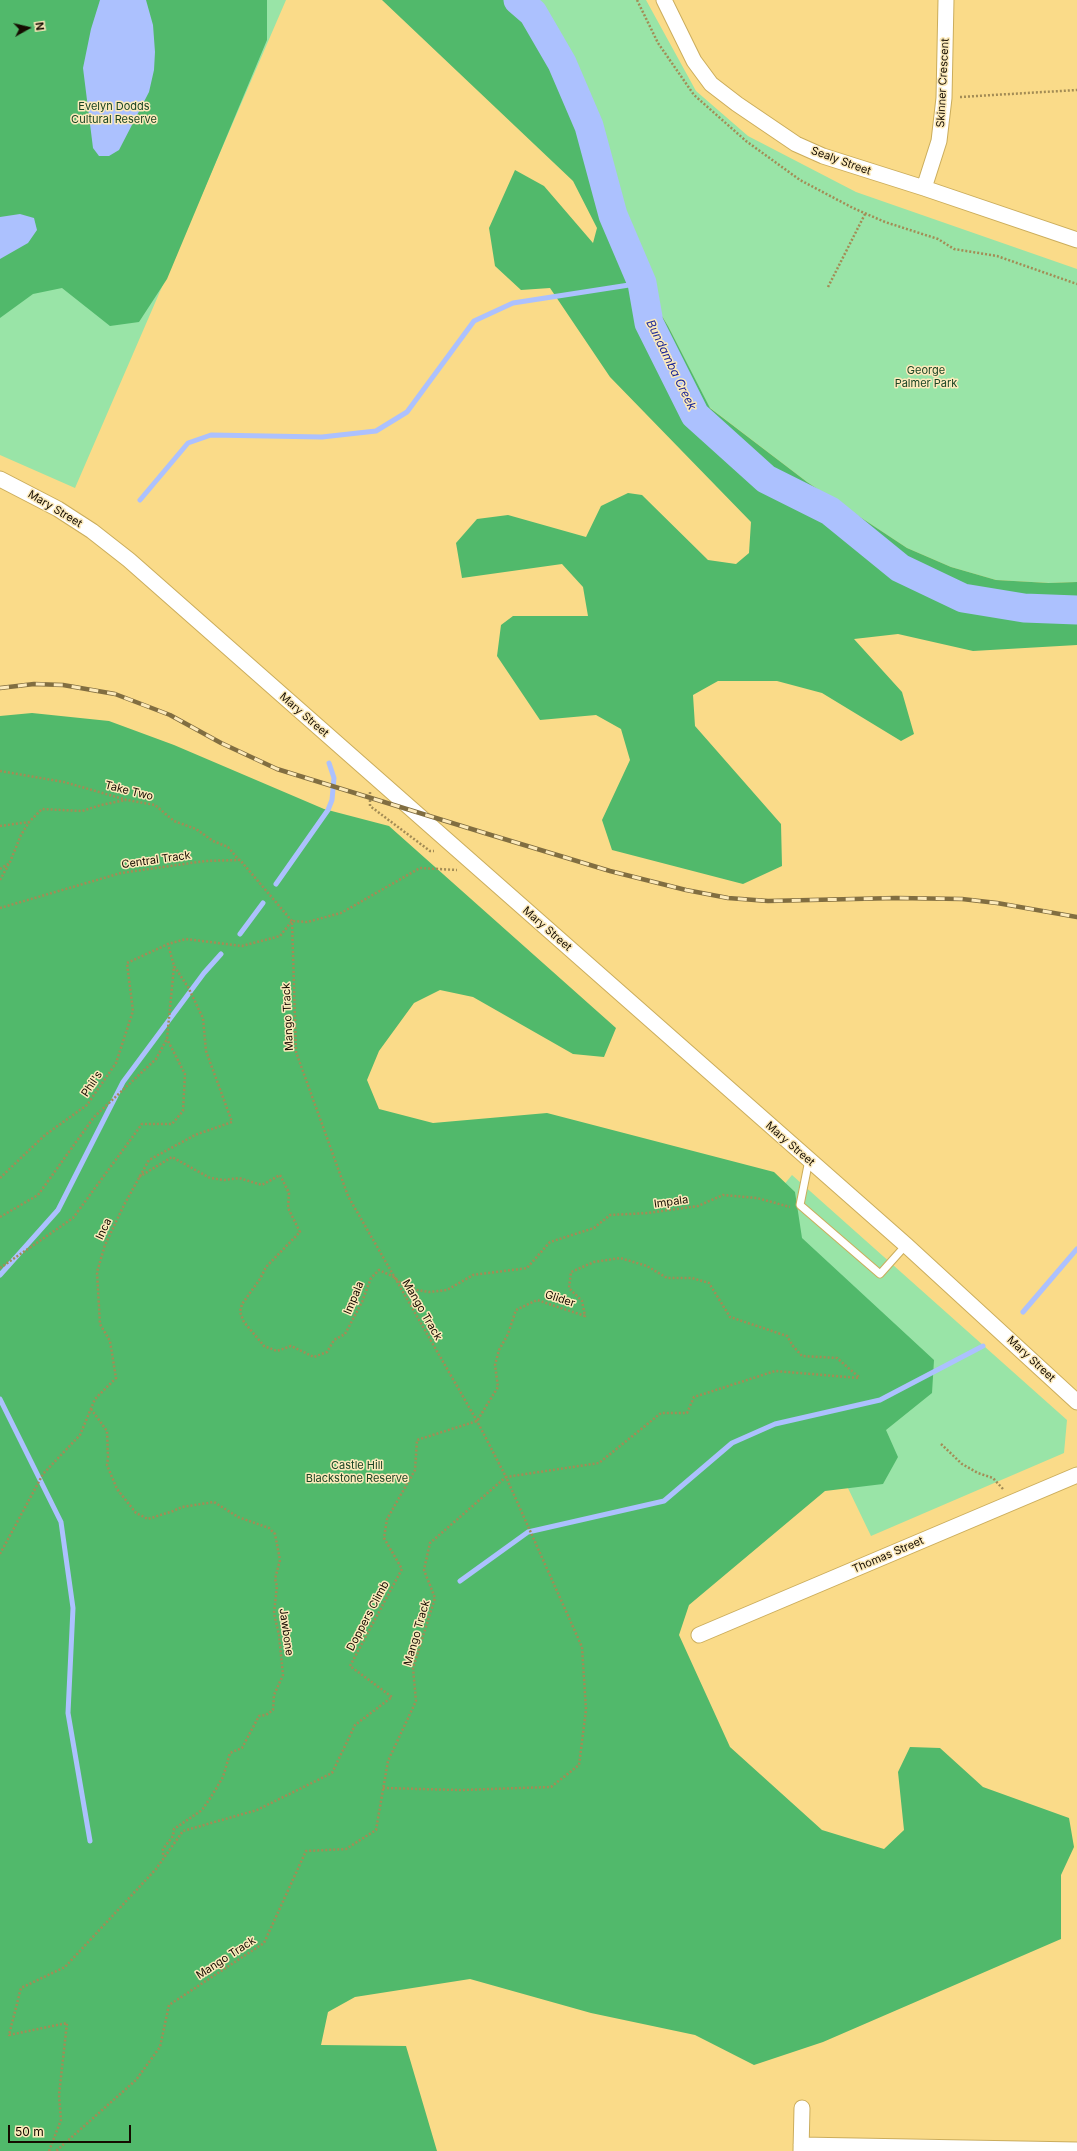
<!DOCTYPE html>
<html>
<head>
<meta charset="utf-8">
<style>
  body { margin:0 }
  #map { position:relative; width:1077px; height:2151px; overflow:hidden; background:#fadb89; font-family:Inter,sans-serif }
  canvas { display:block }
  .north { position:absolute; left:8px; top:8px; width:40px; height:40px; -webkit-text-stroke:3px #fceabb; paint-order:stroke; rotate:82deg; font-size:11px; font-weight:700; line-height:16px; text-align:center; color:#150c00 }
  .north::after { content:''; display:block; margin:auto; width:14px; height:18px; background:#150c00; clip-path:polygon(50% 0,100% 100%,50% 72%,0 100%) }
  .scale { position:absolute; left:8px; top:2125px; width:123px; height:18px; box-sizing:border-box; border:2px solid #150c00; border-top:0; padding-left:5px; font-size:12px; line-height:14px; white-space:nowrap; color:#150c00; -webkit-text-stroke:3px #fceabb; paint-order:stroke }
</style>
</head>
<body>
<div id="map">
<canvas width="1077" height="2151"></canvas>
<div class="north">N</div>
<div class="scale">50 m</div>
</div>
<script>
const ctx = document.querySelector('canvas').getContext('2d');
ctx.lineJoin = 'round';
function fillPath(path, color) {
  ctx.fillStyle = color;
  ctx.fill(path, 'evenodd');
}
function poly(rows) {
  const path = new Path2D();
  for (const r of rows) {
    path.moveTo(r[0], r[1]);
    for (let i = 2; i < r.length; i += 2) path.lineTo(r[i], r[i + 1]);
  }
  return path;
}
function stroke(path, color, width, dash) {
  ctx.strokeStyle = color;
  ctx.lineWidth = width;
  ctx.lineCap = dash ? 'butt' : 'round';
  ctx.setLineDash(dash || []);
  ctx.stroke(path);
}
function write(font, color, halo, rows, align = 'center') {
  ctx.font = font + ' Inter,sans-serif';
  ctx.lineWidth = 3;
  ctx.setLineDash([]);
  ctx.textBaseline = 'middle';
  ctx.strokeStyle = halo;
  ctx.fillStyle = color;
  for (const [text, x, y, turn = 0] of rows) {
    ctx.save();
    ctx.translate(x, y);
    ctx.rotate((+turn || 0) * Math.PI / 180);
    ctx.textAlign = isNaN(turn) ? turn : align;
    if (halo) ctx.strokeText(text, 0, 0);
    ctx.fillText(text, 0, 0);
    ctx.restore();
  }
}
const green = poly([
  [13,0,286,0,75,488,0,455,0,29],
  [535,0,646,0,696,91,748,136,856,192,1077,269,1077,582,1050,583,996,580,951,567,907,548,807,482,709,407,668,326,642,283,600,119,542,5],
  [792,1175,1067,1420,1064,1453,871,1536,732,1247]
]);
const forest = poly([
  [0,0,267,0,267,40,167,279,139,322,110,326,62,288,33,294,0,318],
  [382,0,535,0,542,5,600,119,642,283,668,326,710,408,807,482,907,548,951,567,996,580,1049,583,1077,582,1077,645,973,651,898,634,854,639,902,692,914,734,901,741,822,693,777,681,718,681,693,695,695,726,781,824,782,866,743,884,612,850,602,820,630,760,621,729,596,715,540,720,497,656,501,625,513,616,588,616,583,587,562,564,462,578,456,543,477,519,508,515,586,537,601,506,628,493,642,495,708,560,736,564,749,553,751,522,610,377,550,288,521,290,495,266,489,228,515,170,544,186,593,243,597,228,573,181],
  [32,713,109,721,174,745,324,809,389,826,616,1028,604,1057,573,1054,473,997,440,990,414,1003,379,1051,367,1080,379,1109,433,1123,547,1113,774,1172,795,1192,802,1238,934,1360,932,1393,886,1430,898,1457,883,1484,825,1491,689,1605,679,1635,730,1747,822,1830,884,1849,904,1830,898,1772,910,1747,940,1748,983,1787,1069,1818,1074,1847,1061,1875,1061,1939,823,2042,754,2065,695,2035,591,2013,470,1979,355,1997,328,2012,321,2045,406,2046,437,2151,0,2151,0,716]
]);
const water = poly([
  [100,0,146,0,153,25,155,52,154,70,149,92,119,150,109,156,99,156,93,148,83,68,91,29],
  [20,214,34,218,37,230,28,243,0,259,0,217]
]);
const stream = poly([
  [140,500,188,443,211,435,322,437,376,431,407,412,474,321,513,303,642,283],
  [276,884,328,810,332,800,334,778,329,763],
  [240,934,263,903],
  [0,1275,58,1210,123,1082,204,973,221,954],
  [1023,1312,1077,1249],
  [0,1399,61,1522,73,1608,68,1713,90,1841],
  [460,1581,528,1532,664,1501,732,1443,775,1424,880,1400,983,1346]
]);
const river = poly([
  [518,0,533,13,562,63,589,126,613,215,642,283,649,323,695,415,766,479,830,511,900,568,963,598,1024,608,1077,610]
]);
const path = poly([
  [637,0,658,43,694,95,746,141,800,180,853,208,885,222,938,239,954,249,997,256,1077,284],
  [960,97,1077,90],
  [828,287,865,214],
  [0,771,64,782,127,800,155,805,174,821,196,829,213,841,228,847,239,860],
  [370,792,370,806,430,851,434,851],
  [0,826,29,822],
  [0,869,10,863],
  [0,880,10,862,21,835,29,822,42,809,82,811,101,805,126,800],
  [0,908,121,873,205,861,240,860,292,921,296,1052,348,1196,477,1421,506,1477,430,1543,424,1570,435,1598,413,1668,416,1701,388,1761,376,1830,346,1849,306,1851,264,1943,169,2005,160,2047,136,2080,56,2151],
  [139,1177,172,1157,210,1178,224,1180,239,1178,262,1185,280,1175,289,1193,288,1208,300,1232,266,1267,260,1279,242,1304,240,1312,244,1322,264,1346,277,1351,291,1346,314,1357,327,1352,334,1340,345,1334,362,1302,371,1278,379,1270,394,1277,403,1285,417,1290,429,1292,447,1290,473,1275,527,1268,550,1242,594,1228,610,1215,648,1213,698,1206,723,1195,757,1198,790,1207],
  [0,1178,45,1135,87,1105,116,1063,133,1011,127,963,168,944,186,939,242,946,280,936,292,921,307,922,341,913,420,868,457,870],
  [0,1217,38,1195,94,1117,156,1059,167,1039,174,966],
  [0,1268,73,1218,142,1124,172,1124,183,1111,185,1074,167,1039],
  [91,1409,107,1431,108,1457,107,1465,117,1489,136,1513,148,1519,173,1511,182,1507,214,1502,238,1517,269,1528,275,1534,280,1560,275,1579,277,1586,274,1613,279,1635,283,1675,274,1695,273,1710,266,1715,259,1716,242,1748,230,1753,223,1777,211,1797,202,1810,174,1829,173,1836,163,1849,163,1857],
  [941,1444,962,1464,978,1473,993,1478,1003,1489],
  [0,1554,43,1474,80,1435,95,1399,116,1378,110,1341,100,1324,97,1272,105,1245,124,1205,149,1160,195,1135,232,1122,206,1051,203,1018,188,987,174,966,168,944],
  [383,1788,460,1790,551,1787,579,1765,586,1710,582,1647,506,1477,599,1463,661,1413,687,1413,694,1397,775,1371,859,1378],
  [49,2151,61,2120,59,2095,67,2023,9,2035,21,1988,65,1967,156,1869,183,1831,257,1810,332,1773,355,1725,392,1697,350,1666,402,1569,384,1538,387,1519,415,1470,417,1440,477,1421,498,1387,495,1365,499,1350,508,1334,516,1310,537,1300,585,1316,582,1301,569,1288,571,1272,594,1262,620,1258,647,1266,667,1278,692,1278,709,1283,730,1317,787,1336,793,1346,802,1356,837,1358,860,1378]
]);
const service = poly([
  [809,1160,800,1205,880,1274,906,1245]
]);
const minor = poly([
  [664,0,694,61,711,84,737,104,796,144,823,156,924,188,1077,240],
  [924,188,939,141,944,98,946,0],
  [0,479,58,509,92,531,129,560,906,1245,1077,1402],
  [699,1635,1077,1475],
  [801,2145,1077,2150],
  [801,2151,802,2108]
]);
const rail = poly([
  [0,688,34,684,63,685,115,694,170,715,221,743,277,769,491,835,610,871,686,890,728,898,768,901,896,898,962,899,997,903,1077,917]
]);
const streetNames = [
  ["Skinner Crescent",943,83,-87],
  ["Sealy Street",841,161,20],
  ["Mary Street",55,509,31],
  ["Mary Street",304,715,41],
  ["Take Two",129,791,14],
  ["Central Track",156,860,-8],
  ["Mary Street",547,929,41],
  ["Mango Track",288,1017,-93],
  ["Phil's",92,1084,-56],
  ["Mary Street",790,1144,41],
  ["Impala",671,1202,-8],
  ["Inca",104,1229,-65],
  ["Impala",354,1298,-67],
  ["Glider",560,1299,18],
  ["Mango Track",422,1310,60],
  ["Mary Street",1031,1359,43],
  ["Thomas Street",888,1555,-23],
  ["Doppers Climb",368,1616,-62],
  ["Jawbone",286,1632,82],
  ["Mango Track",417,1633,-74],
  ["Mango Track",226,1958,-33]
];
const parkNames = [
  ["Evelyn Dodds",114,107],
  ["Cultural Reserve",114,120],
  ["George",926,371],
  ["Palmer Park",926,384],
  ["Castle Hill",357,1466],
  ["Blackstone Reserve",357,1479]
];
const waterNames = [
  ["Bundamba Creek",671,365,64]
];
fillPath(green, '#99e4a7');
fillPath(forest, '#51b96b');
fillPath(water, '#acc1fe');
stroke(stream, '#acc1fe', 5);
stroke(river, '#acc1fe', 29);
stroke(service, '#cbad5c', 9);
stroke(minor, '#cbad5c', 17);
stroke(path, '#a38c55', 2.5, [2, 2]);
stroke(service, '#fff', 7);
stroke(minor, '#fff', 15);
stroke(rail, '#816e41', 4.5);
stroke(rail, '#fceabb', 3, [9]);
write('11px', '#150c00', '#fceabb', streetNames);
write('11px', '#1a4424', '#fceabb', parkNames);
write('italic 12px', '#1d2998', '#fceabb', waterNames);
</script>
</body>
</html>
